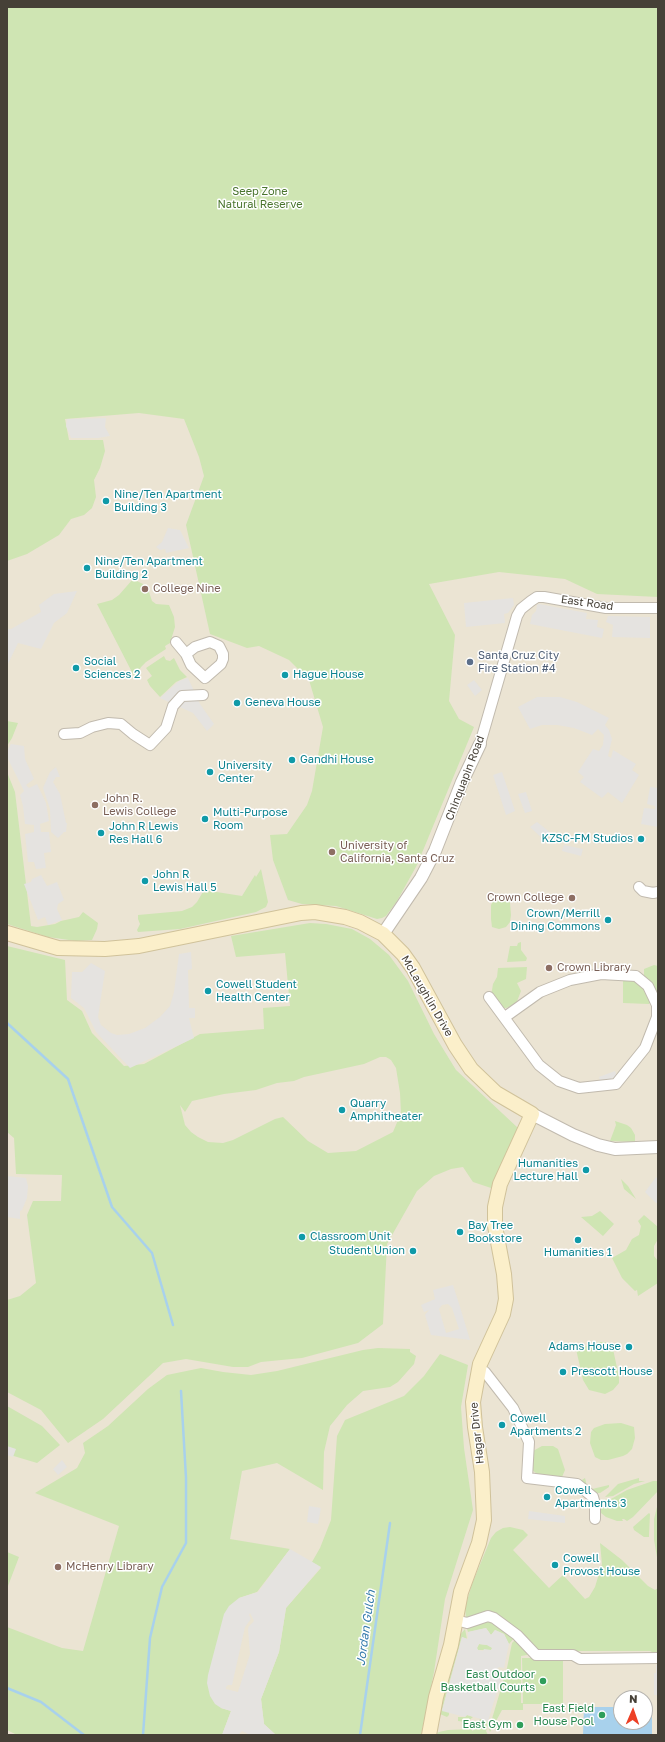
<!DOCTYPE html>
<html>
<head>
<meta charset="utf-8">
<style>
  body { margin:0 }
  #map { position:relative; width:665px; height:1742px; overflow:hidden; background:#f3f0e8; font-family:"Golos Text",sans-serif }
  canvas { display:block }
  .frame { position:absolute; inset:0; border:8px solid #464037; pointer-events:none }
  .north { position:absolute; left:613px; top:1690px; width:40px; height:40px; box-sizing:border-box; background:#fff; border:1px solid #b5b3af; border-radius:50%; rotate:2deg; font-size:11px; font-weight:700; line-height:16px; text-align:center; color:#464037 }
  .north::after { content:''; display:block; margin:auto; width:14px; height:18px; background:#ed4025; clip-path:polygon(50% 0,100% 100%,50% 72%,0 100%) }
</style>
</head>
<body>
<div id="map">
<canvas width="665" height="1742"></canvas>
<div class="frame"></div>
<div class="north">N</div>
</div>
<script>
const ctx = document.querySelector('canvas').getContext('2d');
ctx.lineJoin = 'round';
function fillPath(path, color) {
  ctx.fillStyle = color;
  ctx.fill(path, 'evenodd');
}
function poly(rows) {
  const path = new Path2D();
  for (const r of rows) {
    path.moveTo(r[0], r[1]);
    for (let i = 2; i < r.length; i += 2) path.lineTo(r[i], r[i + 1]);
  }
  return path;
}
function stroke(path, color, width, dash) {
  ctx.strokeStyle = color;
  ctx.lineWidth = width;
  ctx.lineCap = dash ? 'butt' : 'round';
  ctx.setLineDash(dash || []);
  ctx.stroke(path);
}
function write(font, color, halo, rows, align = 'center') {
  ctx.font = font + ' "Golos Text",sans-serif';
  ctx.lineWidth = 3;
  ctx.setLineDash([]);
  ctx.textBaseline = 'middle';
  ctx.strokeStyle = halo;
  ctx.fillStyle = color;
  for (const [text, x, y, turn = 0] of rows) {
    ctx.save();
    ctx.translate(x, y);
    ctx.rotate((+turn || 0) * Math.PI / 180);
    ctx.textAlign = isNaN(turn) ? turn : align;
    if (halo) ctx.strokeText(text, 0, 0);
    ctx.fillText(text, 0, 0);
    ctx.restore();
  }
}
const education = poly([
  [7,7,658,7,658,1735,7,1735],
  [621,1698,645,1698,645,1722,621,1722]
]);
const green = poly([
  [7,7,658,7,658,597,597,594,565,579,499,572,429,584,455,635,449,701,459,719,474,727,417,865,397,901,386,916,382,918,377,919,336,906,302,904,288,900,273,860,270,835,287,834,307,805,312,791,323,727,309,680,289,660,259,646,247,648,210,634,186,525,204,476,199,457,184,419,139,413,65,419,69,440,103,440,105,451,100,468,94,480,96,497,92,508,84,515,71,519,59,535,27,554,7,561],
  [133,579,147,586,152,601,156,604,169,605,174,617,175,627,170,643,165,646,166,649,146,662,141,667,135,678,97,604,112,600,119,595],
  [164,656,166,660,170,661,174,658,180,670,187,677,176,682,160,697,150,686,147,680,152,676,146,668],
  [7,721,18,723,12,738,7,746],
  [7,772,15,792,31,926,37,927,55,924,61,921,79,917,83,912,98,923,97,929,92,940,76,941,48,937,7,924],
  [261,869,268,902,266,907,256,912,180,929,138,932,137,930,140,924,138,919,138,915,182,911,192,907,197,902,204,890,242,896,255,875,256,877],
  [500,897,508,900,510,903,511,915,510,922,506,927,499,929,492,927,491,919,491,905,494,899],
  [310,923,326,924,352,929,370,939,389,955,408,981,434,1034,456,1070,518,1128,491,1188,473,1182,463,1167,451,1169,434,1176,417,1191,387,1244,383,1324,358,1343,302,1358,261,1362,248,1367,233,1367,186,1359,163,1363,103,1419,68,1443,41,1410,7,1392,7,1300,20,1296,36,1283,27,1215,33,1201,61,1201,62,1175,16,1174,14,1138,7,1132,7,946,65,960,67,1000,82,1011,92,1033,124,1066,144,1064,200,1034,264,1029,263,1008,290,1006,285,953,236,957,231,936],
  [380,1057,386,1057,391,1060,396,1068,400,1093,401,1113,393,1132,356,1151,328,1153,308,1141,283,1117,275,1119,233,1140,223,1143,208,1142,198,1137,191,1132,185,1125,180,1105,185,1112,192,1101,224,1094,256,1090,277,1083,294,1081,304,1077,364,1064],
  [521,942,521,950,527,958,526,961,507,962,510,946,517,946,518,943],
  [654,965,658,966,658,999,651,983,644,976,644,969],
  [527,967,526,979,517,983,521,991,516,1004,506,1008,500,1008,491,996,493,984,497,977,498,968],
  [623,980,635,980,643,984,652,999,649,1004,623,1003],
  [615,1121,627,1125,631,1128,635,1135,635,1142,610,1141,616,1125],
  [621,1179,628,1186,636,1199,624,1189],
  [600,1211,614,1224,603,1236,581,1217,592,1216],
  [644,1215,658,1227,658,1239,654,1246,654,1256,658,1261,658,1283,638,1296,637,1290,635,1291,622,1278,612,1258,626,1250,632,1239,639,1235,641,1226,638,1221],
  [600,1342,605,1342,613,1349,619,1377,619,1383,613,1390,605,1394,589,1390,583,1380,576,1349],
  [378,1348,410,1349,410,1352,416,1356,414,1364,398,1382,390,1387,363,1391,347,1405,330,1426,324,1452,323,1490,277,1463,242,1471,230,1539,290,1549,257,1592,239,1598,221,1708,231,1711,222,1735,17,1735,7,1730,7,1627,62,1648,83,1651,119,1526,35,1493,77,1468,85,1453,83,1443,108,1426,148,1389,167,1375,201,1368,223,1372,251,1375,277,1371,363,1350],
  [440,1354,468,1365,461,1407,464,1448,473,1510,445,1599,434,1672,421,1735,276,1735,264,1724,261,1699,279,1652,286,1608,321,1568,312,1562,320,1548,331,1520,337,1436,345,1420,404,1396,424,1376],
  [7,1406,42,1426,60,1445,37,1463,7,1454],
  [621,1423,634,1427,635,1438,632,1449,627,1454,623,1456,608,1460,601,1460,595,1457,590,1443,591,1432,594,1428,605,1424],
  [542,1446,553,1446,558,1449,565,1470,562,1477,540,1476,532,1470,533,1451],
  [585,1478,588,1490,609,1485,609,1487,600,1493,590,1493,583,1485,582,1480],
  [639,1478,639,1481,645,1481,634,1484,613,1496,605,1497,618,1484],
  [653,1481,658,1481,658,1491,633,1517,627,1521,624,1519,622,1519,623,1521,617,1521,606,1517,601,1513,599,1504,602,1500,611,1499,627,1490],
  [658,1503,658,1563,654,1540,654,1519],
  [649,1513,650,1514,649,1535,649,1537,644,1537,634,1530,633,1527],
  [510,1527,523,1530,528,1535,513,1550,549,1588,563,1575,585,1599,589,1597,595,1587,602,1564,600,1543,622,1560,648,1586,655,1590,658,1588,658,1655,650,1651,540,1651,499,1616,471,1619,466,1618,465,1608,472,1584,491,1538,496,1532,503,1528],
  [7,1552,19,1557,8,1586,7,1586],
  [490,1619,515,1637,509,1644,504,1634,495,1630,491,1635,486,1628,468,1632,466,1626],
  [465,1629,467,1639,462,1637,442,1710,449,1712,449,1715,447,1717,440,1714,440,1709,460,1635],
  [516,1639,527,1651,527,1655,521,1656,521,1703,523,1703,522,1658,563,1658,563,1704,523,1704,523,1710,502,1710,490,1732,489,1729,507,1668,512,1643],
  [479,1644,487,1645,493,1648,491,1650,478,1650,477,1648],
  [467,1715,473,1717,467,1722,458,1721,458,1717,465,1717],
  [480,1719,489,1722,486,1731,488,1735,438,1735,437,1733,439,1732,448,1730,472,1729,472,1731,474,1730,474,1728,477,1726]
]);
const parking = poly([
  [106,418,105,427,110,436,98,438,71,438,66,426,67,419],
  [168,528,180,530,189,548,166,553,165,549,160,550,156,547,162,542],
  [77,591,67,613,54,623,41,649,18,643,7,666,7,629,11,629,41,612,39,605,54,594],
  [513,598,514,605,508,613,504,614,505,623,466,627,464,603],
  [539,604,587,613,586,619,598,620,597,627,604,629,602,638,530,624,532,615,536,611,537,605],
  [608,616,650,617,650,638,612,637,613,625,606,622],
  [188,678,200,704,214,724,207,731,193,713,160,698,179,681],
  [474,680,482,690,475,696,467,685],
  [537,697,560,697,577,702,609,718,605,725,609,730,612,739,608,756,611,758,613,750,636,764,632,770,639,775,622,803,608,792,602,798,580,782,584,777,578,772,593,749,599,751,603,745,604,735,598,729,592,735,574,728,557,725,542,725,530,729,518,707],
  [11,744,24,746,25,759,34,779,26,785,29,788,37,784,46,803,49,821,40,824,41,832,49,832,51,852,44,853,46,868,36,869,34,862,28,862,25,834,34,832,34,825,25,824,23,806,20,795,24,791,7,757,8,749],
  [56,767,60,777,56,777,53,782,60,794,66,823,67,823,66,832,64,832,58,838,51,832,50,809,43,788,50,772],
  [502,772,515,811,506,815,493,775],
  [650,787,658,788,658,827,641,824,644,808,655,809,655,806,647,804],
  [526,792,532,811,525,813,518,794],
  [537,822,551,833,545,841,530,827],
  [564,845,583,849,581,856,562,851],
  [41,875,47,886,57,882,64,900,58,904,57,909,62,920,48,925,45,917,38,920,24,884,31,882,32,879],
  [191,952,192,969,188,970,189,1008,195,1008,195,1018,189,1018,194,1038,130,1068,96,1032,84,1008,71,998,72,972,82,972,91,963,105,971,98,1017,101,1025,111,1033,117,1035,129,1034,145,1028,160,1017,170,1006,174,992,179,954],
  [615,1071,617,1077,598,1084,600,1080,599,1077],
  [7,1176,26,1178,28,1186,27,1198,22,1210,20,1211,20,1219,7,1217],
  [656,1177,658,1179,658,1203,656,1203,645,1192],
  [453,1285,460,1307,470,1340,431,1335,425,1315,429,1310,424,1312,421,1305,435,1299,433,1290],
  [448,1304,452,1308,459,1329,446,1333,439,1309,442,1305],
  [7,1446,16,1449,13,1457,7,1455],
  [62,1460,67,1467,58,1475,53,1469],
  [309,1506,321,1508,318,1524,307,1522],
  [529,1511,565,1516,565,1523,528,1519],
  [290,1549,321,1567,286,1608,279,1652,261,1699,264,1724,276,1735,250,1735,242,1731,238,1735,222,1735,231,1711,221,1708,215,1704,210,1696,207,1683,208,1675,224,1614,229,1606,239,1598,258,1592],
  [250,1613,254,1621,249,1626,248,1629,250,1654,238,1692,226,1689,226,1687,228,1685,232,1685,245,1627,251,1619,249,1615],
  [486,1628,491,1635,495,1630,504,1634,509,1644,504,1668,499,1667,497,1669,503,1672,488,1721,467,1715,465,1717,442,1711,462,1637,468,1639,468,1632],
  [479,1644,487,1645,492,1648,491,1650,484,1649,483,1651,478,1650,477,1648],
  [656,1665,658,1665,658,1695,654,1695,654,1673,656,1673]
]);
const water = poly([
  [584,1707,621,1707,621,1722,645,1722,645,1707,652,1707,652,1735,583,1735]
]);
const stream = poly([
  [7,1023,68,1079,112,1207,152,1253,173,1325],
  [7,1688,41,1702,84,1735],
  [143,1735,150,1638,162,1587,186,1543,186,1478,181,1391],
  [360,1735,390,1523]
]);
const minor = poly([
  [176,642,186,654,191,665,205,678,221,664,223,659,223,654,219,646,210,642,195,647,186,654],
  [64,734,80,733,92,727,108,723,121,724,133,734,150,745,166,728,173,706,182,696,203,695],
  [480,744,517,616,521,609,531,601,537,597,544,597,606,608,658,608],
  [639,887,643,891,653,893,658,892],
  [489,997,539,1065,559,1081,579,1088,616,1084,645,1048,657,1017,657,1005,648,986,636,976,601,974,570,980,540,992,505,1017],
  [485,1372,513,1408,529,1442,527,1478,577,1484,593,1497,595,1504,595,1519],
  [456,1620,467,1623,488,1616,494,1618,517,1635,536,1655,573,1655,580,1659,658,1658]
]);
const tertiary = poly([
  [383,934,421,878,435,851,462,782,480,744],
  [532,1114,573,1135,598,1145,615,1149,658,1147]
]);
const secondary = poly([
  [7,933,58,948,105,949,139,946,301,913,315,912,345,917,360,922,383,934,403,954,413,968,455,1045,471,1069,496,1093,532,1114,500,1184,495,1207,495,1226,504,1274,506,1299,503,1314,480,1364,473,1402,475,1427,482,1472,484,1520,479,1543,461,1592,451,1645,436,1697,429,1735]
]);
const markers = [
  [106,501,4,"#0f9aa8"],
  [87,568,4,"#0f9aa8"],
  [145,589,4,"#8d6e63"],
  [470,662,4,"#5c6f8a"],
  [76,668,4,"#0f9aa8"],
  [285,675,4,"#0f9aa8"],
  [237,703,4,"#0f9aa8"],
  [292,760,4,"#0f9aa8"],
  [210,772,4,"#0f9aa8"],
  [95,805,4,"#8d6e63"],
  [205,819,4,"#0f9aa8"],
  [101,833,4,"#0f9aa8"],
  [641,839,4,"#0f9aa8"],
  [332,852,4,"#8d6e63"],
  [145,881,4,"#0f9aa8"],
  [572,898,4,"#8d6e63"],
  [608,920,4,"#0f9aa8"],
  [549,968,4,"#8d6e63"],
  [208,991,4,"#0f9aa8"],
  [342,1110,4,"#0f9aa8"],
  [586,1170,4,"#0f9aa8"],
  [460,1232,4,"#0f9aa8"],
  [302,1237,4,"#0f9aa8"],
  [578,1240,4,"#0f9aa8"],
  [413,1251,4,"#0f9aa8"],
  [629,1347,4,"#0f9aa8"],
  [563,1372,4,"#0f9aa8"],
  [502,1425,4,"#0f9aa8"],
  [547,1497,4,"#0f9aa8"],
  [555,1565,4,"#0f9aa8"],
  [58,1567,4,"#8d6e63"],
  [543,1681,4,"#2e9e5b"],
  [602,1715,4,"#2e9e5b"],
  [520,1725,4,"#2e9e5b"]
];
const parkNames = [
  ["Seep Zone",260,192],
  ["Natural Reserve",260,205]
];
const cultureNames = [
  ["Nine/Ten Apartment",114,495],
  ["Building 3",114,508],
  ["Nine/Ten Apartment",95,562],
  ["Building 2",95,575],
  ["Social",84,662],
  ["Sciences 2",84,675],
  ["Hague House",293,675],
  ["Geneva House",245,703],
  ["Gandhi House",300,760],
  ["University",218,766],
  ["Center",218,779],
  ["Multi-Purpose",213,813],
  ["Room",213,826],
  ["John R Lewis",109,827],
  ["Res Hall 6",109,840],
  ["KZSC-FM Studios",633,839,"right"],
  ["John R",153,875],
  ["Lewis Hall 5",153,888],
  ["Crown/Merrill",600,914,"right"],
  ["Dining Commons",600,927,"right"],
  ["Cowell Student",216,985],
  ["Health Center",216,998],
  ["Quarry",350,1104],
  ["Amphitheater",350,1117],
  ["Humanities",578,1164,"right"],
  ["Lecture Hall",578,1177,"right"],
  ["Bay Tree",468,1226],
  ["Bookstore",468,1239],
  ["Classroom Unit",310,1237],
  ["Student Union",405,1251,"right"],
  ["Humanities 1",578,1253,"center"],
  ["Adams House",621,1347,"right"],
  ["Prescott House",571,1372],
  ["Cowell",510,1419],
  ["Apartments 2",510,1432],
  ["Cowell",555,1491],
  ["Apartments 3",555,1504],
  ["Cowell",563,1559],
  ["Provost House",563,1572]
];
const educationNames = [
  ["College Nine",153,589],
  ["John R.",103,799],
  ["Lewis College",103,812],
  ["University of",340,846],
  ["California, Santa Cruz",340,859],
  ["Crown College",564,898,"right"],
  ["Crown Library",557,968],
  ["McHenry Library",66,1567]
];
const streetNames = [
  ["East Road",587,603,8],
  ["Chinquapin Road",465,778,-69],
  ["McLaughlin Drive",427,996,60],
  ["Hagar Drive",477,1433,-96]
];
const serviceNames = [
  ["Santa Cruz City",478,656],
  ["Fire Station #4",478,669]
];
const leisureNames = [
  ["East Outdoor",535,1675],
  ["Basketball Courts",535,1688],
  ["East Field",594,1709],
  ["House Pool",594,1722],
  ["East Gym",512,1725]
];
const waterNames = [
  ["Jordan Gulch",366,1628,-82]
];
fillPath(education, '#ebe4d3');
fillPath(green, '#cfe5b3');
fillPath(parking, '#e5e3e0');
fillPath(water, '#a8d1ec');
stroke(stream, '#a8d1ec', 2.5);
stroke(minor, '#c1baae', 12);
stroke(tertiary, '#c1baae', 14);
stroke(secondary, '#d0c29a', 16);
stroke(minor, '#fff', 10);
stroke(tertiary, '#fff', 12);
stroke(secondary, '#fbefca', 14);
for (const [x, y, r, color] of markers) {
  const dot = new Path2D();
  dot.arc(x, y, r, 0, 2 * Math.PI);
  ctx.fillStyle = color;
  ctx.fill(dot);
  stroke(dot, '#fff', 1.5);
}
write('11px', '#4a752e', '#fff', parkNames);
write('11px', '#0d838f', '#fff', cultureNames, 'left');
write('11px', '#785e54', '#fff', educationNames, 'left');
write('11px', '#464037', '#fff', streetNames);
write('11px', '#4e5e75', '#fff', serviceNames, 'left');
write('11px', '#27864d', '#fff', leisureNames, 'right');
write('italic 12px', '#367cac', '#fff', waterNames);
</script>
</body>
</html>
